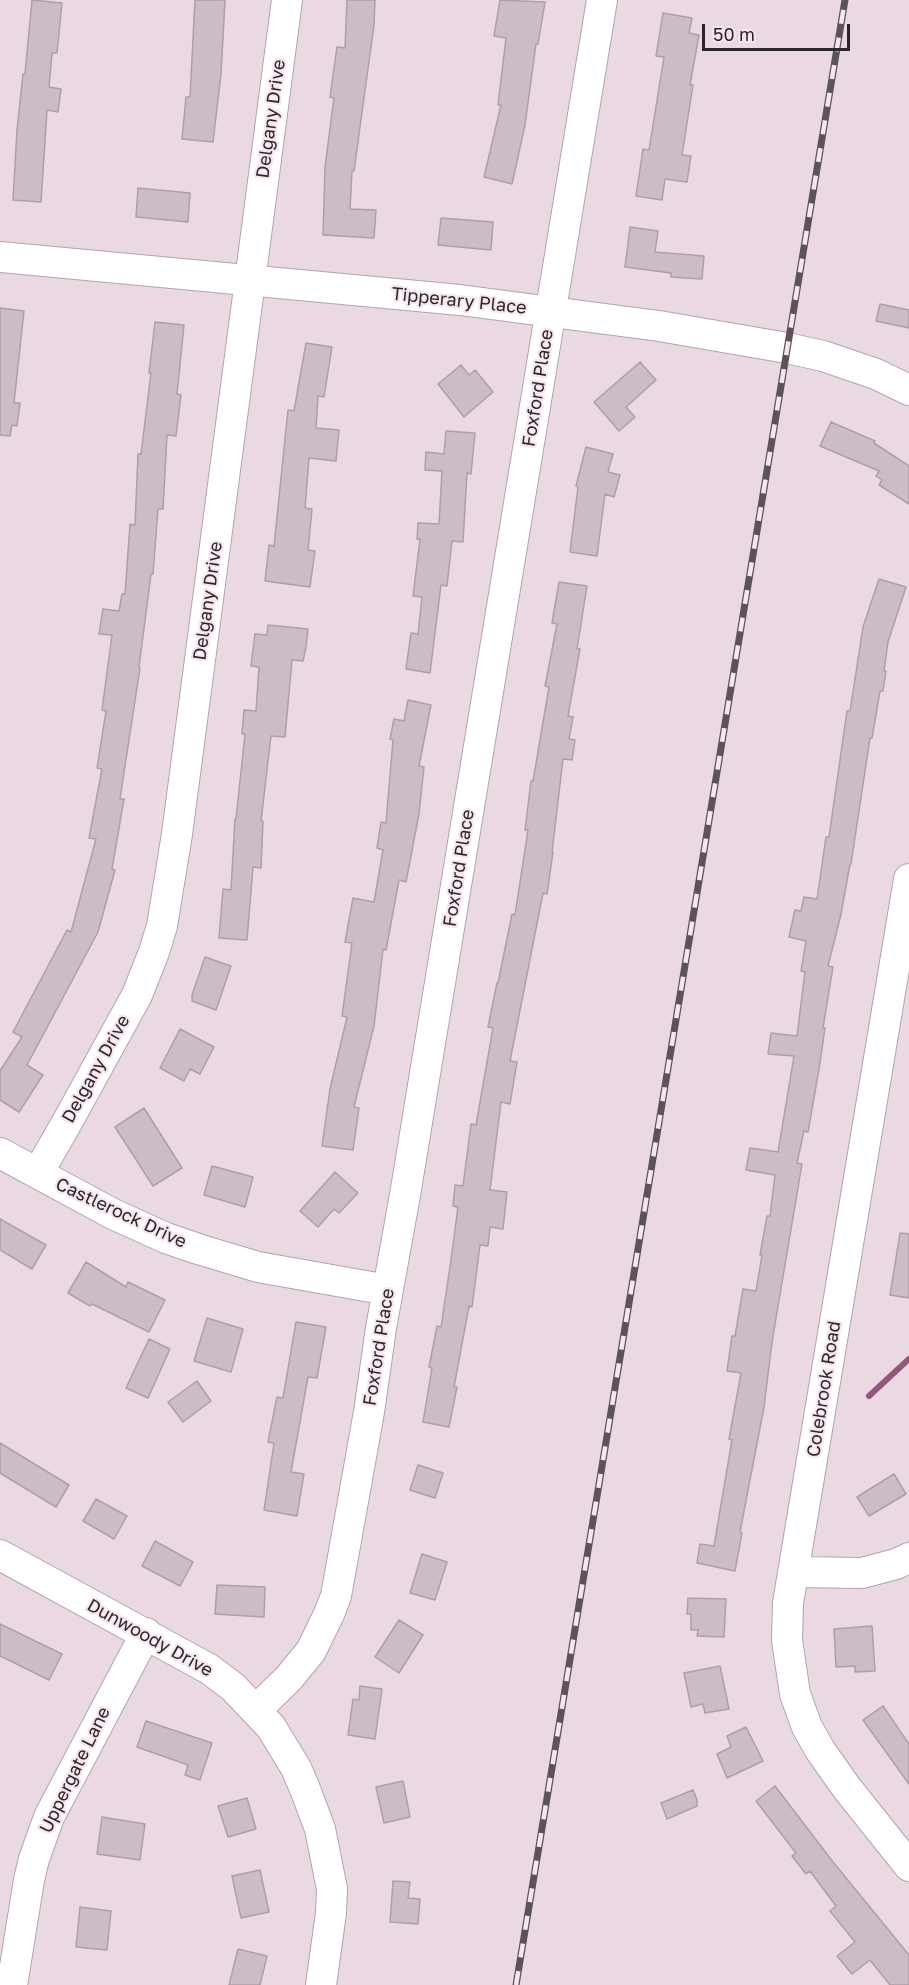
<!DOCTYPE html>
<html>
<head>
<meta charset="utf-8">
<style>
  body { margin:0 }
  #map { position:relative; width:909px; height:1985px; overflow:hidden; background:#ead9e3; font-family:"Golos Text",sans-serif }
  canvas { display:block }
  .scale { position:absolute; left:702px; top:24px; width:148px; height:27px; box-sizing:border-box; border:3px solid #2c2629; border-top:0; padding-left:8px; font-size:18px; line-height:21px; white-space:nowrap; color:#2c2629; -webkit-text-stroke:4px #f7e6f0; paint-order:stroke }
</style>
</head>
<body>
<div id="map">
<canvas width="909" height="1985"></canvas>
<div class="scale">50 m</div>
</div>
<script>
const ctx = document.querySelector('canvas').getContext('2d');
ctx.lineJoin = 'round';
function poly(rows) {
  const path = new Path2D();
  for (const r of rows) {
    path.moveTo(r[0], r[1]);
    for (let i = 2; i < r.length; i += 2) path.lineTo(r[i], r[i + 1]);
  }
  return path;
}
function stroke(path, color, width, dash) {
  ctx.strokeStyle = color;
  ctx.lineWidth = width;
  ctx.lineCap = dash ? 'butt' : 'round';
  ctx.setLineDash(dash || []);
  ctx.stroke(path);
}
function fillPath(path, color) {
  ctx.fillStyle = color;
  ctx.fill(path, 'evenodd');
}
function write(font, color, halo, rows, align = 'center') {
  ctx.font = font + ' "Golos Text",sans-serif';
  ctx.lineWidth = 4.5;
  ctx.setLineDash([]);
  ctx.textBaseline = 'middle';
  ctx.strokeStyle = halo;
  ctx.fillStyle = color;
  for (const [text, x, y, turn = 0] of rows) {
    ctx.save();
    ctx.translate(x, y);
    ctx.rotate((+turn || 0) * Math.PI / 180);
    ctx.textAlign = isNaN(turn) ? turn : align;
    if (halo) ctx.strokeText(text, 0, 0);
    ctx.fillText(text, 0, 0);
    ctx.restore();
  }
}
const stream = poly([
  [869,1396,909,1359]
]);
const building = poly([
  [32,0,62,3,57,53,52,53,49,87,61,89,58,112,47,110,41,202,13,200,17,130,23,74,25,74,32,0],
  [195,0,225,0,221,74,213,142,182,139,186,97,190,97,195,0],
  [347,0,375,0,374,25,354,171,352,171,350,209,376,210,374,238,323,235,325,167,334,98,330,97,337,47,345,48,347,0],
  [500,0,545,2,538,44,536,44,525,125,512,184,484,177,501,105,498,105,506,38,494,36,500,0],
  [663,13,692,18,689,33,699,35,690,85,693,85,682,155,691,156,687,182,665,179,662,200,636,196,643,149,649,150,664,57,656,56,663,13],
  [138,188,190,193,188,222,136,217,138,188],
  [441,218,493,222,491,250,438,245,441,218],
  [630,227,658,231,655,252,704,256,702,279,671,277,671,273,625,267,630,227],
  [880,304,909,310,909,328,876,321,880,304],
  [0,308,24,311,14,403,20,403,17,426,12,425,10,436,0,435,0,308],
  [155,322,184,325,177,394,181,395,176,436,167,435,163,509,158,509,153,574,151,574,139,667,140,668,120,799,124,799,112,869,115,870,98,932,27,1065,43,1075,19,1112,0,1100,0,1071,22,1037,13,1032,67,930,71,932,96,839,89,838,102,769,97,768,106,711,102,710,112,635,99,634,103,609,119,611,122,594,125,594,130,524,135,525,138,454,141,454,151,373,149,373,155,322],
  [306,343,332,347,324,397,318,396,316,428,339,430,336,461,309,458,305,508,312,509,308,550,315,551,310,587,265,581,269,545,274,546,288,410,294,411,306,343],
  [640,362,656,380,626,407,635,417,619,431,594,402,640,362],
  [461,365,469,375,475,370,493,392,464,417,438,384,461,365],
  [831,422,875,441,874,443,909,466,909,504,879,485,882,480,876,476,879,471,820,446,831,422],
  [446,431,475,433,471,474,467,473,463,542,452,541,447,586,441,585,430,673,406,669,411,633,418,634,422,597,413,596,420,539,417,539,418,523,439,524,442,471,425,470,426,452,444,454,446,431],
  [586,447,613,454,608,472,620,475,614,497,605,494,597,556,570,552,578,487,576,486,586,447],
  [879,579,906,587,888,642,884,671,886,671,883,691,880,691,872,738,870,738,851,864,850,864,841,914,828,966,833,967,823,1028,825,1028,819,1069,808,1132,804,1131,797,1163,802,1164,772,1342,764,1407,740,1532,742,1533,735,1571,697,1563,700,1544,714,1546,732,1440,729,1439,741,1373,727,1371,732,1336,735,1336,743,1289,756,1291,762,1255,760,1255,767,1216,770,1216,775,1175,746,1170,750,1148,778,1152,794,1056,768,1054,771,1033,797,1036,805,972,801,971,806,941,789,937,795,910,801,911,804,897,817,899,826,837,829,837,847,711,850,711,863,627,879,579],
  [559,582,587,586,577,649,580,649,568,716,573,717,569,739,575,740,572,760,563,759,552,852,553,852,547,894,543,893,510,1061,517,1062,510,1104,501,1102,490,1190,507,1192,503,1229,490,1227,488,1246,480,1245,472,1307,469,1306,454,1387,457,1387,449,1427,423,1422,432,1368,429,1367,437,1326,441,1327,451,1260,458,1207,453,1206,455,1185,463,1186,471,1124,476,1125,493,1028,488,1027,497,983,498,983,512,914,515,915,528,830,525,830,531,781,533,781,549,687,545,686,557,624,552,623,559,582],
  [268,625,308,629,306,647,303,661,292,660,285,737,271,736,261,821,263,821,261,868,253,867,247,940,219,938,223,889,231,890,235,819,236,819,245,734,242,734,244,710,256,711,259,667,251,666,255,634,267,635,268,625],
  [408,700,431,705,419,766,424,767,419,814,406,882,399,880,386,950,383,949,374,1026,354,1107,359,1108,353,1150,322,1146,330,1089,347,1017,342,1016,352,943,345,942,353,898,374,902,383,850,377,848,381,822,386,823,393,740,390,739,394,719,404,721,408,700],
  [205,957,231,966,216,1010,192,1001,192,995,205,957],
  [180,1029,214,1047,200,1074,190,1069,184,1081,160,1068,180,1029],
  [144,1108,182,1168,153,1186,115,1127,144,1108],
  [212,1166,253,1177,245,1207,204,1195,212,1166],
  [335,1172,358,1193,339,1213,334,1209,318,1227,300,1211,335,1172],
  [0,1219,46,1245,32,1269,0,1250,0,1219],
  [900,1233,909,1234,909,1298,890,1295,900,1233],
  [86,1262,126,1287,128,1282,165,1300,149,1332,92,1304,90,1306,68,1293,86,1262],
  [207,1318,243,1329,231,1372,194,1361,207,1318],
  [296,1322,326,1327,317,1378,308,1377,291,1472,304,1474,297,1516,264,1510,274,1443,268,1442,277,1397,283,1398,296,1322],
  [149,1339,170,1349,148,1398,126,1388,149,1339],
  [197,1381,211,1401,183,1422,168,1402,197,1381],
  [0,1443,69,1485,56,1507,0,1473,0,1443],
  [418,1465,443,1473,435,1498,410,1490,418,1465],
  [894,1474,906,1494,869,1516,857,1497,894,1474],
  [96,1499,127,1516,114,1539,83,1521,96,1499],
  [155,1541,193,1562,180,1586,142,1566,155,1541],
  [422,1554,447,1562,435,1600,410,1593,422,1554],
  [217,1585,265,1587,264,1617,215,1614,217,1585],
  [688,1598,726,1599,724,1637,697,1636,698,1630,691,1630,691,1614,687,1614,688,1598],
  [399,1620,423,1635,399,1673,375,1657,399,1620],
  [0,1624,62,1654,49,1680,0,1656,0,1624],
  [872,1626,875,1671,855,1672,855,1666,836,1667,834,1629,872,1626],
  [720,1666,729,1709,705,1713,703,1704,691,1707,684,1673,720,1666],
  [360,1686,382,1689,375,1739,348,1735,353,1699,359,1700,360,1686],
  [883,1706,909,1744,909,1784,863,1720,883,1706],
  [146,1721,212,1743,200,1780,185,1775,188,1765,137,1747,146,1721],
  [746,1727,763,1761,727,1778,717,1754,731,1747,727,1736,746,1727],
  [403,1781,410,1817,384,1823,376,1787,403,1781],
  [775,1786,833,1862,909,1955,909,1985,890,1985,870,1960,852,1974,837,1956,855,1942,830,1911,836,1906,810,1871,806,1874,792,1856,796,1853,756,1801,775,1786],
  [693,1790,697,1800,697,1806,667,1819,661,1803,693,1790],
  [247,1798,256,1829,228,1837,218,1806,247,1798],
  [102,1817,145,1824,140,1860,97,1854,102,1817],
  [260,1870,269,1912,241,1918,232,1876,260,1870],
  [393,1881,410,1882,408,1898,420,1899,418,1924,390,1922,393,1881],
  [80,1907,111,1911,107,1950,76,1947,80,1907],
  [238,1949,267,1956,260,1985,229,1985,238,1949]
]);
const minor = poly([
  [0,257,460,300,659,326,787,348,823,356,876,374,909,390],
  [909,879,788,1603,787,1640,795,1694,807,1727,820,1750,846,1787,909,1866],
  [0,1153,113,1214,166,1238,198,1249,258,1267,388,1290],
  [38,1173,70,1117,137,995,154,952,162,926,177,834,287,0],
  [0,1555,209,1669,233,1687,271,1727,296,1768,305,1789,320,1829,332,1889,331,1913,321,1985],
  [795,1572,862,1573,896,1564,909,1558],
  [256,1710,288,1679,311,1651,329,1614,336,1596,369,1412,381,1328,405,1195,602,0],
  [12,1985,29,1880,34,1859,49,1817,146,1633]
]);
const rail = poly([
  [516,1985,845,0]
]);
const streetNames = [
  ["Delgany Drive",271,119,-82],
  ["Tipperary Place",459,301,6],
  ["Foxford Place",538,388,-81],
  ["Delgany Drive",208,601,-82],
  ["Foxford Place",459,868,-81],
  ["Delgany Drive",96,1069,-61],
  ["Castlerock Drive",121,1213,25],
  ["Foxford Place",379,1347,-81],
  ["Colebrook Road",824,1389,-81],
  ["Dunwoody Drive",150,1638,29],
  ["Uppergate Lane",75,1770,-64]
];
stroke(stream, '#93577d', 6);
fillPath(building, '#ccbcc5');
stroke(building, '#ae9ea8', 1.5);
stroke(minor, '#b2a3ac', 32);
stroke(minor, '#fff', 30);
stroke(rail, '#5b5357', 7);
stroke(rail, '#f7e6f0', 4.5, [14]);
write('18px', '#2c2629', '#f7e6f0', streetNames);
</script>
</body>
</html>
